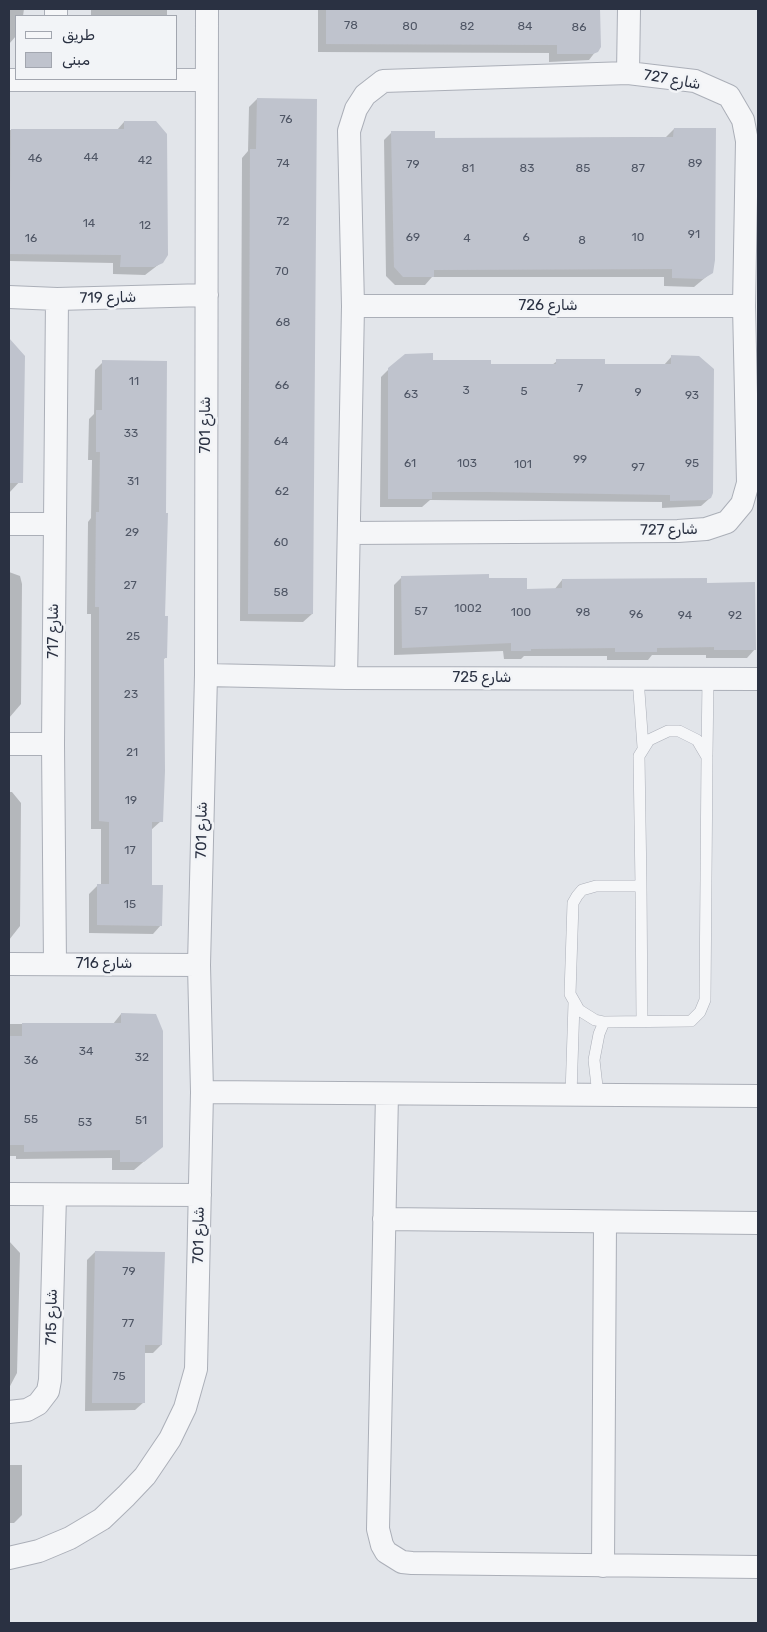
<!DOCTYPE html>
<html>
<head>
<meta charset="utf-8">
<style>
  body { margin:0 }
  #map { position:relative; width:767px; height:1632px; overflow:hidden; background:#e2e5ea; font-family:Rubik,"Noto Sans Arabic",sans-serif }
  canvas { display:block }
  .frame { position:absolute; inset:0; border:10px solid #2a3142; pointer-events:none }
  .legend { position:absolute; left:15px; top:15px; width:162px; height:65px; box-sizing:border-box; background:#f2f4f7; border:1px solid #a2a6af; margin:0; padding:6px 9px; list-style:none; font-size:15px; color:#2a3142 }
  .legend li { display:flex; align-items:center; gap:10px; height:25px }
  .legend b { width:25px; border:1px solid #a2a6af }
</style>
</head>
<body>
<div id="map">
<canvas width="767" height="1632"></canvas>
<div class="frame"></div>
<ul class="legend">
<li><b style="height:6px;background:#f5f6f8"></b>طريق</li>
<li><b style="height:14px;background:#bfc3cd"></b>مبنى</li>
</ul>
</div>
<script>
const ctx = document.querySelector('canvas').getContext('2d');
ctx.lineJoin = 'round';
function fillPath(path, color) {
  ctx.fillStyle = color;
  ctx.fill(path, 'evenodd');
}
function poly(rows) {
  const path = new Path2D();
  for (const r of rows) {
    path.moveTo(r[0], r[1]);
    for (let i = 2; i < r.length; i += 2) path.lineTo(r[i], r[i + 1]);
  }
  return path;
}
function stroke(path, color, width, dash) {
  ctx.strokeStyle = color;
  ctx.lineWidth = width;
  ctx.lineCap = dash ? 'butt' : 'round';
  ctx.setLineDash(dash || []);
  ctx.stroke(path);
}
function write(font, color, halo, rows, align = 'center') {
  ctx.font = font + ' Rubik,"Noto Sans Arabic",sans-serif';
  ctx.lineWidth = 5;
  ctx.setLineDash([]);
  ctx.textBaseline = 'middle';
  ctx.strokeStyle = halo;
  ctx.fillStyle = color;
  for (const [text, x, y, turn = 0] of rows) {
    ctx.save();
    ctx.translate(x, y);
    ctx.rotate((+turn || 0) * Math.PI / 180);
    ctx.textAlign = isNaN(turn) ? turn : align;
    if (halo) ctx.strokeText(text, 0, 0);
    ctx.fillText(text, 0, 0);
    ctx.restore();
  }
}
const shadow = poly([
  [9,9,24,9,23,16,16,16,16,36,9,44],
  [91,9,167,9,167,16,91,16],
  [318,9,600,9,599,47,589,60,549,62,549,53,318,52],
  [257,99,312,614,303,622,240,621,242,158,248,151,249,107],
  [124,122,162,262,145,275,113,274,113,263,9,261,9,130,117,130],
  [674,129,712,272,694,287,664,286,664,277,432,277,425,285,395,285,386,276,384,140,392,132,434,139,666,137],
  [9,344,12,344,22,479,9,493],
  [672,356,710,498,701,506,662,508,662,502,430,500,422,507,380,507,381,377,389,369,432,361,490,365,552,365,557,361,604,365,664,365],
  [103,362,164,617,166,657,163,660,161,821,151,830,150,886,161,925,153,934,89,933,89,894,98,885,101,885,101,829,91,829,91,614,87,614,88,522,91,518,92,460,88,460,89,419,94,414,95,370],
  [9,572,20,576,22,584,21,704,9,718],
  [402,577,488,579,525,590,554,590,562,580,705,584,755,649,747,658,706,658,706,655,652,655,648,660,607,660,607,656,524,656,521,659,504,659,503,651,394,655,394,585],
  [9,792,12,792,21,803,20,926,9,940],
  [121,1014,161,1147,134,1170,112,1170,112,1158,16,1159,16,1156,9,1156,9,1024,113,1024],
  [9,1241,20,1253,17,1373,9,1388],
  [95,1252,161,1345,153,1353,144,1353,144,1402,135,1410,85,1411,87,1260],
  [9,1465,22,1465,22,1515,14,1523,9,1523]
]);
const building = poly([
  [326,9,600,9,601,47,598,52,593,54,557,54,557,45,326,44],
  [257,98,317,99,313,614,248,614,250,149,256,149],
  [124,121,156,121,167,134,168,255,163,263,154,267,120,267,121,255,9,254,11,129,124,129],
  [674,128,716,128,715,260,713,273,703,279,672,278,672,269,434,270,434,277,403,277,394,267,391,131,435,131,435,138,673,137],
  [9,338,25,356,23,483,9,483],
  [433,353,433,360,491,360,491,364,556,364,556,359,605,359,605,364,671,364,671,355,699,356,714,369,713,493,711,498,706,500,670,501,670,495,490,492,432,492,432,499,388,499,388,368,405,354],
  [102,360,167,361,166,513,168,513,165,616,168,616,167,658,164,658,165,771,163,822,152,822,152,885,163,885,162,926,97,925,97,884,109,884,109,822,99,821,99,607,95,607,96,512,99,512,100,452,96,452,96,410,102,410],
  [489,574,489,578,527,578,527,589,562,588,562,579,707,578,707,583,755,582,756,650,714,650,714,647,657,648,657,652,615,652,615,648,531,649,531,651,511,651,511,643,402,648,401,576],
  [121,1013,156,1014,163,1031,163,1147,144,1162,120,1162,120,1150,24,1152,24,1145,9,1145,9,1036,22,1036,22,1023,121,1023],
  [95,1251,165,1252,162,1345,145,1345,145,1403,92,1403]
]);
const service = poly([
  [638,678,643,747],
  [707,755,708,679],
  [641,886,596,886,582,890,577,896,573,903,570,994,579,1010,595,1020,604,1022,691,1021,700,1012,705,1000,707,757,697,740,679,731,668,731,649,740,639,756,641,886,642,1021],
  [571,1095,574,1003],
  [598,1095,594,1060,599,1034,604,1022]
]);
const minor = poly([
  [56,9,56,16],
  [628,73,629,9],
  [9,80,206,80],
  [9,297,57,299,207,295],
  [353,306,744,306],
  [9,524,54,524],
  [206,675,346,678,758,679],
  [346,678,353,306,349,131,356,109,365,95,383,81,628,73,695,81,729,96,743,120,747,141,744,306,748,483,742,504,727,522,706,529,678,531,350,533],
  [9,744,53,744],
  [9,964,199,965],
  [55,964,53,744,57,299],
  [202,1092,758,1096],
  [387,1094,378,1529,382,1545,386,1552,402,1562,412,1563,758,1567],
  [9,1194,200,1195],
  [384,1219,758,1223],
  [9,1412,27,1410,38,1404,48,1391,50,1380,55,1196],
  [9,1558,39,1551,70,1538,102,1519,126,1496,145,1476,170,1439,185,1408,196,1369,202,1092,199,965,206,675,207,9],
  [603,1566,605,1222]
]);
const numberNames = [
  ["78",351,26],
  ["80",410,27],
  ["82",467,27],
  ["84",525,27],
  ["86",579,28],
  ["76",286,120],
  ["44",91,158],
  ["46",35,159],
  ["42",145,161],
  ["74",283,164],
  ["89",695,164],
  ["79",413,165],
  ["81",468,169],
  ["83",527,169],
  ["85",583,169],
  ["87",638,169],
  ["72",283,222],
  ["14",89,224],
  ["12",145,226],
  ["91",694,235],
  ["69",413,238],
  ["6",526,238],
  ["10",638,238],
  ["16",31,239],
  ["4",467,239],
  ["8",582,241],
  ["70",282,272],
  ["68",283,323],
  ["11",134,382],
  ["66",282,386],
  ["7",580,389],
  ["3",466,391],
  ["5",524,392],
  ["9",638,393],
  ["63",411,395],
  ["93",692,396],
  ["33",131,434],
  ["64",281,442],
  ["99",580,460],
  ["61",410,464],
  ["103",467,464],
  ["95",692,464],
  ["101",523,465],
  ["97",638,468],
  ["31",133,482],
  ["62",282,492],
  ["29",132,533],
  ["60",281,543],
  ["27",130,586],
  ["58",281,593],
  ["1002",468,609],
  ["57",421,612],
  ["100",521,613],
  ["98",583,613],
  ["96",636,615],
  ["94",685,616],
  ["92",735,616],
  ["25",133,637],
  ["23",131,695],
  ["21",132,753],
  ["19",131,801],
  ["17",130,851],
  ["15",130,905],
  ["34",86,1052],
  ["32",142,1058],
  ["36",31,1061],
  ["55",31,1120],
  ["51",141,1121],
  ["53",85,1123],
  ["79",129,1272],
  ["77",128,1324],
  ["75",119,1377]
];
const streetNames = [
  ["شارع 727",672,80,10],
  ["شارع 719",108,298,-1],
  ["شارع 726",548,306],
  ["شارع 701",206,425,-90],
  ["شارع 727",669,530,-1],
  ["شارع 717",54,631,-90],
  ["شارع 725",482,678],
  ["شارع 701",202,830,-89],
  ["شارع 716",104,964],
  ["شارع 701",199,1235,-89],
  ["شارع 715",52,1317,-89]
];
fillPath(shadow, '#0003');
fillPath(building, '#bfc3cd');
stroke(service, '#abafb8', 12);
stroke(minor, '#abafb8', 24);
stroke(service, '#f5f6f8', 11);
stroke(minor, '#f5f6f8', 22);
write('12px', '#4f5665', null, numberNames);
write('15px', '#2a3142', '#f2f4f7', streetNames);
</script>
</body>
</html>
